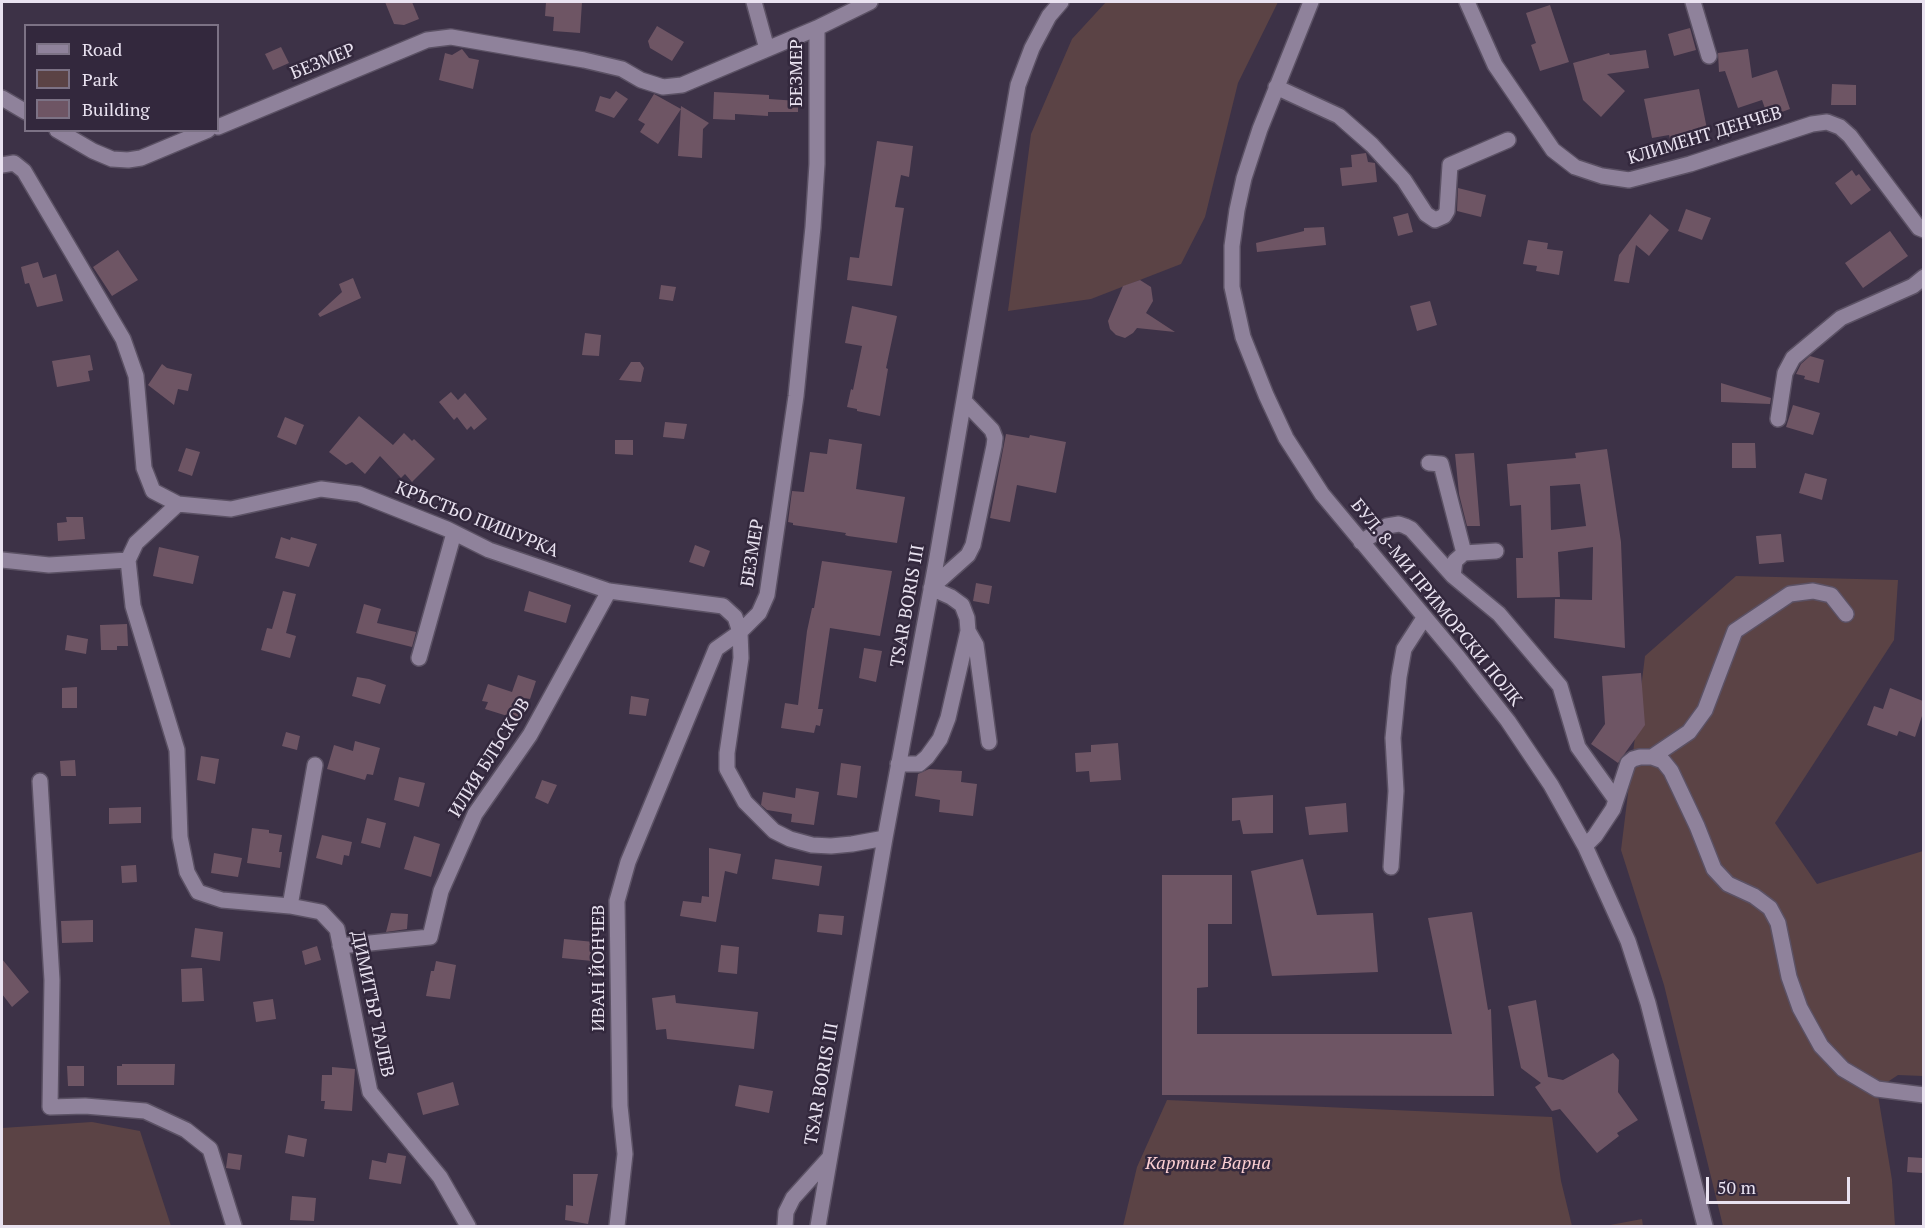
<!DOCTYPE html>
<html>
<head>
<meta charset="utf-8">
<style>
  body { margin:0 }
  #map { position:relative; width:1925px; height:1228px; overflow:hidden; background:#3d3247; font-family:"PT Serif",serif }
  canvas { display:block }
  .frame { position:absolute; inset:0; border:3px solid #e9e2f0; pointer-events:none }
  .legend { position:absolute; left:24px; top:24px; width:195px; height:108px; box-sizing:border-box; background:#33283d; border:2px solid #7c7285; margin:0; padding:8px 10px; list-style:none; font-size:18px; color:#e9e2f0 }
  .legend li { display:flex; align-items:center; gap:12px; height:30px }
  .legend b { width:30px; border:2px solid #7c7285 }
  .scale { position:absolute; left:1706px; top:1177px; width:144px; height:27px; box-sizing:border-box; border:3px solid #e9e2f0; border-top:0; padding-left:8px; font-size:18px; line-height:21px; white-space:nowrap; color:#e9e2f0; -webkit-text-stroke:4px #33283d; paint-order:stroke }
</style>
</head>
<body>
<div id="map">
<canvas width="1925" height="1228"></canvas>
<div class="frame"></div>
<ul class="legend">
<li><b style="height:8px;background:#8f829b"></b>Road</li>
<li><b style="height:16px;background:#5b4345"></b>Park</li>
<li><b style="height:16px;background:#6e5564"></b>Building</li>
</ul>
<div class="scale">50 m</div>
</div>
<script>
const ctx = document.querySelector('canvas').getContext('2d');
ctx.lineJoin = 'round';
function fillPath(path, color) {
  ctx.fillStyle = color;
  ctx.fill(path, 'evenodd');
}
function poly(rows) {
  const path = new Path2D();
  for (const r of rows) {
    path.moveTo(r[0], r[1]);
    for (let i = 2; i < r.length; i += 2) path.lineTo(r[i], r[i + 1]);
  }
  return path;
}
function stroke(path, color, width, dash) {
  ctx.strokeStyle = color;
  ctx.lineWidth = width;
  ctx.lineCap = dash ? 'butt' : 'round';
  ctx.setLineDash(dash || []);
  ctx.stroke(path);
}
function write(font, color, halo, rows, align = 'center') {
  ctx.font = font + ' "PT Serif",serif';
  ctx.lineWidth = 5;
  ctx.setLineDash([]);
  ctx.textBaseline = 'middle';
  ctx.strokeStyle = halo;
  ctx.fillStyle = color;
  for (const [text, x, y, turn = 0] of rows) {
    ctx.save();
    ctx.translate(x, y);
    ctx.rotate((+turn || 0) * Math.PI / 180);
    ctx.textAlign = isNaN(turn) ? turn : align;
    if (halo) ctx.strokeText(text, 0, 0);
    ctx.fillText(text, 0, 0);
    ctx.restore();
  }
}
const green = poly([
  [1106,2,1278,2,1238,83,1205,217,1181,264,1091,299,1008,311,1031,134,1072,39],
  [1736,576,1898,580,1894,640,1775,823,1817,884,1923,851,1923,1076,1898,1075,1877,1089,1892,1180,1895,1226,1723,1226,1664,985,1621,850,1645,656],
  [1167,1100,1552,1117,1561,1181,1572,1226,1123,1226,1137,1167],
  [92,1122,140,1131,171,1226,2,1226,2,1128],
  [1642,1219,1643,1226,1605,1226]
]);
const building = poly([
  [385,2,412,2,419,19,404,25,394,24],
  [546,2,582,2,580,33,553,31,554,17,545,16],
  [1550,5,1569,62,1540,71,1531,45,1536,43,1526,13],
  [657,26,684,42,672,61,650,48,648,41],
  [1690,28,1696,50,1674,56,1668,34],
  [281,47,289,63,273,70,265,54],
  [462,49,469,58,479,60,473,89,439,80,445,53,452,55],
  [1748,49,1752,78,1777,70,1790,109,1768,117,1762,100,1738,108,1725,71,1719,72,1718,53],
  [1646,50,1649,68,1607,74,1625,91,1601,117,1583,100,1573,63,1609,53,1610,55],
  [1832,84,1856,85,1856,105,1831,105],
  [1699,89,1707,129,1690,132,1691,135,1670,139,1669,135,1652,138,1644,99],
  [616,91,628,99,614,118,595,111,600,96,610,99],
  [714,92,769,95,769,99,798,101,798,112,768,112,768,116,735,114,735,120,713,119],
  [654,94,681,109,658,144,640,132,645,124,638,120],
  [681,106,709,123,703,129,702,158,678,156],
  [877,141,913,146,909,177,901,175,895,207,904,208,892,286,847,280,850,257,859,258],
  [1366,153,1368,162,1375,163,1377,182,1342,186,1340,168,1352,167,1351,155],
  [1852,170,1856,176,1859,174,1871,190,1851,205,1835,183],
  [1458,188,1486,195,1481,217,1457,211],
  [1686,209,1711,218,1702,240,1678,231],
  [1408,213,1413,232,1398,236,1393,217],
  [1650,214,1669,230,1649,256,1636,245,1629,283,1614,281,1619,255],
  [1324,227,1326,245,1257,252,1256,243,1304,231,1304,228],
  [1890,231,1908,256,1863,288,1845,263],
  [1528,240,1548,243,1547,249,1563,251,1559,275,1536,271,1537,266,1523,264],
  [118,250,138,280,112,296,93,267],
  [38,262,43,278,56,274,63,301,37,307,29,283,25,284,21,267],
  [353,278,361,298,320,317,318,314,342,292,339,284],
  [1140,280,1151,287,1153,301,1146,313,1175,332,1137,328,1133,333,1125,338,1116,335,1110,329,1108,321,1123,286],
  [661,285,676,287,673,301,659,299],
  [1430,301,1437,325,1417,331,1410,306],
  [852,306,897,316,886,368,888,369,880,416,857,411,857,409,847,407,851,389,853,390,862,346,845,343],
  [585,333,601,335,599,356,582,355],
  [90,355,93,370,88,371,90,381,57,387,52,361],
  [1810,356,1824,360,1819,383,1804,379,1805,376,1796,374,1801,364],
  [631,362,640,362,644,368,641,382,619,380],
  [162,364,167,368,192,374,188,391,178,389,174,405,148,385],
  [1721,383,1771,398,1770,404,1721,402],
  [451,392,458,400,465,393,487,419,474,430,471,426,467,430,457,417,454,420,439,402],
  [1793,405,1820,413,1813,435,1786,427],
  [359,416,393,445,404,433,412,441,414,439,435,459,412,482,405,474,401,478,380,456,365,474,352,462,346,465,329,452],
  [285,417,304,425,296,445,277,437],
  [665,422,687,424,684,439,663,437],
  [1006,434,1029,438,1030,435,1066,442,1056,493,1017,485,1010,522,990,518],
  [829,439,862,444,856,489,905,497,897,543,848,536,845,535,846,533,793,525,793,523,788,522,792,491,804,492,810,452,827,454],
  [615,440,633,440,633,455,615,454],
  [1732,443,1755,443,1756,468,1732,468],
  [186,448,200,452,192,476,178,471],
  [1607,449,1621,542,1625,648,1554,638,1555,599,1592,600,1593,547,1558,552,1560,597,1517,598,1516,558,1523,558,1521,505,1510,506,1507,464,1576,458,1575,453],
  [1580,484,1586,526,1551,530,1550,486],
  [1474,453,1480,526,1467,526,1459,494,1455,454],
  [1805,473,1827,479,1822,500,1799,493],
  [66,517,83,517,85,539,58,541,57,523,67,522],
  [1781,534,1784,562,1759,564,1756,536],
  [281,537,290,540,291,537,317,544,309,567,275,558],
  [695,545,710,551,704,567,689,562],
  [159,547,199,556,193,584,153,576],
  [822,561,892,571,880,636,830,628,818,709,823,709,820,726,816,725,814,733,781,728,785,703,798,705,807,631,812,608,814,608],
  [976,583,992,586,989,604,973,601],
  [283,591,296,594,286,633,296,636,290,658,261,650,267,628,272,629],
  [529,591,571,605,566,623,524,611],
  [364,604,381,609,377,623,416,632,412,647,356,633],
  [127,624,128,646,117,646,117,650,101,650,100,625],
  [67,635,88,639,86,654,65,650],
  [864,648,882,651,876,682,859,678],
  [1641,673,1645,725,1618,763,1591,744,1605,724,1602,676],
  [518,675,536,681,530,699,524,698,517,719,485,709,488,702,482,701,488,684,512,692],
  [357,677,369,679,386,685,380,704,352,696],
  [77,687,77,708,62,708,62,688],
  [1890,688,1923,701,1923,713,1915,737,1899,731,1897,736,1867,725,1874,706,1883,709],
  [631,696,649,699,646,716,629,714],
  [286,732,300,736,297,750,282,746],
  [355,741,380,748,373,775,367,774,365,780,327,769,334,745,353,751],
  [1118,743,1121,780,1090,782,1089,771,1076,772,1075,753,1091,752,1091,745],
  [201,756,219,759,215,784,197,780],
  [75,760,76,776,61,776,60,761],
  [841,763,861,766,857,798,837,795],
  [929,769,962,771,961,782,977,784,973,816,939,812,940,800,915,796,918,774],
  [399,777,425,783,419,807,394,800],
  [542,780,557,785,548,804,535,798],
  [796,788,819,792,814,825,791,822,792,814,767,810,761,805,763,792,795,798],
  [1273,795,1273,833,1243,834,1240,820,1232,821,1232,798],
  [1346,803,1348,832,1309,835,1305,807],
  [141,807,141,823,109,824,109,808],
  [367,818,386,823,380,848,361,843],
  [252,828,269,830,269,833,282,835,279,852,282,852,280,868,247,863],
  [322,835,352,842,349,856,344,855,342,865,316,858],
  [414,836,440,844,431,877,404,869],
  [709,848,741,854,737,874,725,871,716,922,680,916,683,901,701,903,702,896,709,897],
  [214,853,242,858,238,877,211,873],
  [775,859,822,866,819,886,772,879],
  [1303,859,1317,915,1373,913,1378,972,1272,976,1251,871],
  [136,865,137,882,122,883,121,866],
  [1162,875,1232,875,1232,924,1208,924,1208,987,1197,988,1197,1034,1452,1034,1428,918,1472,912,1488,1010,1491,1009,1494,1096,1162,1095],
  [391,913,408,914,407,929,386,932],
  [819,914,844,916,842,935,817,932],
  [93,920,93,942,62,943,61,921],
  [195,928,223,932,220,961,191,957],
  [564,939,594,942,592,961,562,958],
  [721,945,739,947,737,974,718,972],
  [317,946,321,960,305,965,302,951],
  [2,959,29,992,12,1007,2,994],
  [436,961,456,965,450,999,426,996,431,971,434,971],
  [202,968,204,1001,182,1002,181,969],
  [675,995,676,1003,758,1012,754,1049,667,1039,666,1029,656,1030,652,998],
  [273,999,276,1019,256,1022,253,1002],
  [1536,1000,1548,1077,1563,1080,1613,1053,1619,1060,1618,1092,1638,1120,1617,1133,1619,1136,1597,1153,1560,1109,1552,1111,1535,1087,1541,1083,1521,1068,1508,1006],
  [122,1064,175,1064,174,1085,117,1085,117,1066,122,1066],
  [67,1066,84,1066,84,1086,68,1086],
  [332,1067,355,1069,352,1111,324,1109,325,1101,321,1101,322,1075,332,1075],
  [453,1082,459,1105,423,1115,417,1093],
  [739,1085,773,1091,769,1113,735,1106],
  [288,1135,307,1139,304,1157,285,1153],
  [228,1153,242,1155,240,1170,226,1168],
  [388,1153,406,1156,401,1184,369,1179,372,1160,386,1163],
  [1908,1157,1923,1158,1923,1173,1907,1172],
  [573,1174,598,1174,588,1224,565,1220,566,1205,573,1206],
  [292,1196,316,1198,314,1221,290,1220]
]);
const minor = poly([
  [754,2,767,49],
  [1311,2,1260,129,1244,178,1237,210,1232,246,1232,287,1243,337,1266,395,1286,438,1322,494,1458,657,1508,721,1551,785,1585,846,1628,941,1648,1003,1705,1226],
  [1467,2,1495,65,1553,150,1575,167,1602,176,1629,180,1690,164,1812,124,1827,122,1840,127,1850,136,1919,228,1924,230],
  [1693,2,1709,56],
  [817,28,870,2],
  [1276,87,1339,116,1372,145,1404,180,1426,214,1435,220,1444,216,1447,211,1450,165,1508,140],
  [2,98,26,112],
  [218,127,427,40,451,37,584,60,622,69,641,80,663,87,682,85,817,28,817,164,813,227,796,396,767,595,759,613,740,632,716,649,628,862,617,901,620,1106,625,1154,617,1226],
  [57,130,93,151,112,159,128,160,141,158,208,130],
  [2,165,14,163,24,171,123,339,136,376,144,468,153,491,178,504,231,509,321,489,359,494,447,529,489,550,609,591,723,606,735,617,740,632,741,658,727,753,727,769,745,802,774,831,790,839,812,845,831,846,852,844,885,838],
  [1778,419,1785,373,1793,358,1841,318,1913,286,1924,277],
  [1429,463,1441,464,1464,553],
  [178,504,136,543,128,560,133,606,177,750,180,837,187,872,198,892,222,900,290,906,321,912,337,929,370,1092,440,1177,468,1226],
  [1361,542,1387,526,1399,524,1405,526,1411,529,1453,576],
  [1496,551,1464,553,1455,561,1453,576,1499,614,1560,686,1578,747,1616,800],
  [2,560,49,565,128,560],
  [968,631,976,645,989,742],
  [419,658,454,533],
  [1652,757,1689,732,1705,710,1735,631,1790,594,1813,591,1831,595,1846,614],
  [898,764,919,764,927,757,940,739,948,718,968,631,967,618,962,605,951,597,931,588,968,555,973,545,994,446,995,438,992,430,964,401],
  [40,781,52,980,50,1107,85,1106,145,1111,186,1130,210,1149,234,1226],
  [1585,846,1595,836,1613,809,1628,763,1633,759,1640,757,1652,757,1663,761,1671,771,1697,826,1714,869,1728,884,1754,896,1770,908,1778,923,1789,977,1800,1008,1821,1046,1843,1069,1877,1089,1924,1095],
  [1391,867,1396,791,1393,738,1399,677,1404,649,1424,618],
  [290,906,315,765],
  [340,946,430,937,441,891,475,814,530,735,609,591],
  [785,1226,786,1212,793,1198,830,1157],
  [818,1226,885,838,936,563,1018,85,1032,48,1049,16,1061,2]
]);
const streetNames = [
  ["БЕЗМЕР",323,62,-22],
  ["БЕЗМЕР",797,73,-90],
  ["КЛИМЕНТ ДЕНЧЕВ",1705,136,-17],
  ["КРЪСТЬО ПИШУРКА",477,520,22],
  ["БЕЗМЕР",753,553,-81],
  ["БУЛ. 8-МИ ПРИМОРСКИ ПОЛК",1436,603,51],
  ["TSAR BORIS III",908,606,-80],
  ["ИЛИЯ БЛЪСКОВ",490,758,-58],
  ["ИВАН ЙОНЧЕВ",599,968,-90],
  ["ДИМИТЪР ТАЛЕВ",372,1004,78],
  ["TSAR BORIS III",822,1084,-80]
];
const parkNames = [
  ["Картинг Варна",1208,1164]
];
fillPath(green, '#5b4345');
fillPath(building, '#6e5564');
stroke(minor, '#5b5164', 18);
stroke(minor, '#8f829b', 15);
write('18px', '#e9e2f0', '#33283d', streetNames);
write('italic 18px', '#fdd0d3', '#33283d', parkNames);
</script>
</body>
</html>
